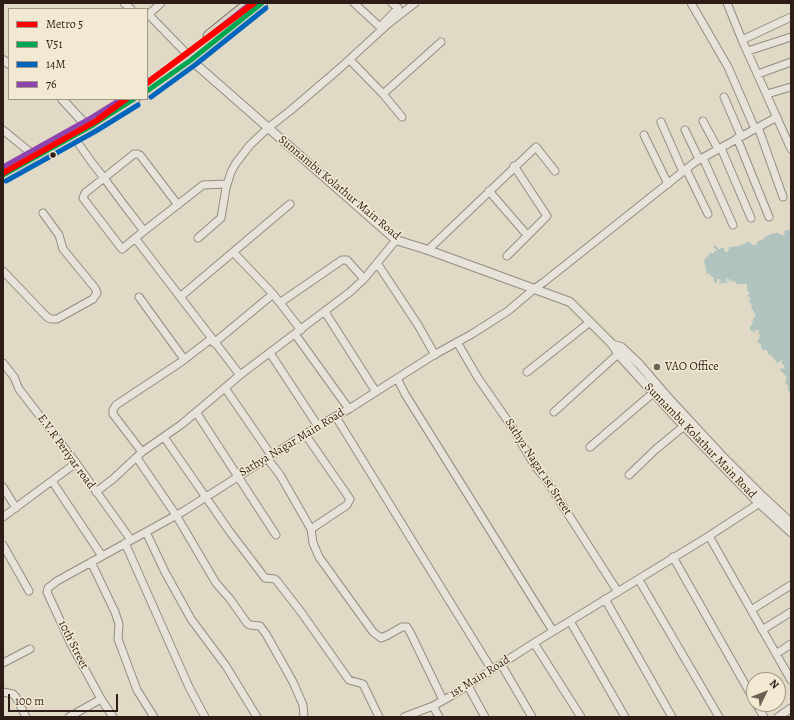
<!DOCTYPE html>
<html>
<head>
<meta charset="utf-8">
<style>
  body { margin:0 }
  #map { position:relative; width:794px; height:720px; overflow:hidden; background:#e0d9c6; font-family:Alegreya,serif }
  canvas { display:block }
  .frame { position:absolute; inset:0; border:4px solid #2e1d16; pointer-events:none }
  .legend { position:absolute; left:8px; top:8px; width:140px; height:92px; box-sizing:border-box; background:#f2e9d3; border:1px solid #a49787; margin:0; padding:5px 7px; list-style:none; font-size:12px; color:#2e1d16 }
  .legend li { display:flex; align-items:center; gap:8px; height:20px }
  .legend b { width:20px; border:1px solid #a49787 }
  .north { position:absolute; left:746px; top:672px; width:40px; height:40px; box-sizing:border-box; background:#f2e9d3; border:1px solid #a49787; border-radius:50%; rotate:47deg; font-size:11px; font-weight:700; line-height:16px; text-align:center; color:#2e1d16 }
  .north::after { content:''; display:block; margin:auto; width:14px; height:18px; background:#6c5f54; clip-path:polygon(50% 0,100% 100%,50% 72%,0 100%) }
  .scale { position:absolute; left:8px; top:694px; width:110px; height:18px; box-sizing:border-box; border:2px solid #2e1d16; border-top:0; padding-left:5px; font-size:12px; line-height:14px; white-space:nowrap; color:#2e1d16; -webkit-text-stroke:3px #f2e9d3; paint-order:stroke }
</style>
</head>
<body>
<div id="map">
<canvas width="794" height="720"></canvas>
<div class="frame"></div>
<ul class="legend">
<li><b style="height:5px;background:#f00"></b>Metro 5</li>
<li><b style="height:5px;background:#00a651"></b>V51</li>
<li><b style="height:5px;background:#0065bd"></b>14M</li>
<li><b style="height:5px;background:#8e44ad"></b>76</li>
</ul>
<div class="north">N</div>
<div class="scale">100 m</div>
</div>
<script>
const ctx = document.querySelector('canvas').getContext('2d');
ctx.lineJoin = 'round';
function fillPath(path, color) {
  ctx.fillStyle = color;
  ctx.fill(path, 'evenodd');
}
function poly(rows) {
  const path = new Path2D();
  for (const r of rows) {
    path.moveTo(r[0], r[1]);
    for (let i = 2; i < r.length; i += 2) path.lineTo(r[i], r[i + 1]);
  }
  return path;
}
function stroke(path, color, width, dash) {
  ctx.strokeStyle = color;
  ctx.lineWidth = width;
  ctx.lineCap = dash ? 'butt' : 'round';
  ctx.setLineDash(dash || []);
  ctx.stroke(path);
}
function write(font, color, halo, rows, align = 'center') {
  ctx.font = font + ' Alegreya,serif';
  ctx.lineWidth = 3;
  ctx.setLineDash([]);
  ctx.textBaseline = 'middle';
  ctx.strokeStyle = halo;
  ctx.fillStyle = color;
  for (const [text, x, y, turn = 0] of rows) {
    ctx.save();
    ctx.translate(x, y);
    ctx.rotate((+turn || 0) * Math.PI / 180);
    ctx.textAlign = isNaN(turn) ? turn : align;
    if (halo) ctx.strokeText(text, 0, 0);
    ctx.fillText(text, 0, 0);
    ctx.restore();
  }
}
const water = poly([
  [789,230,791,230,791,393,788,390,788,386,785,382,787,377,780,370,781,368,785,369,784,365,782,364,782,360,777,363,772,356,768,354,767,350,763,350,761,348,761,344,757,342,760,336,758,332,760,330,756,330,754,332,750,330,750,326,752,325,753,319,756,315,751,307,752,305,749,301,751,298,747,296,750,294,747,290,747,284,736,284,735,281,732,282,731,279,729,282,729,279,726,279,728,283,726,282,724,284,723,282,721,284,718,283,721,282,719,279,717,279,717,283,716,283,714,282,714,278,711,276,709,273,707,275,704,260,709,255,710,252,714,254,714,251,717,251,716,249,714,248,714,245,718,248,718,250,721,248,724,248,725,252,727,252,730,247,739,246,748,242,750,242,752,245,756,245,758,241,762,240,765,237,773,233,775,234,776,232,778,233,778,234,780,234,785,236,784,231]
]);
const minor = poly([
  [124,3,131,9],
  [354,3,380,27,398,8,392,3],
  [727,3,742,40,791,149],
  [148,14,187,54],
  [147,16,161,3],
  [742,40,791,17],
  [748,51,791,37],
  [350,60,383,94,402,117],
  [758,74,791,62],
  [383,94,441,42],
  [767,94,791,87],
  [724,97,741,136],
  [703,121,718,149],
  [661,122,683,172],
  [758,127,783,197],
  [755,129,777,117],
  [3,130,31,153],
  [685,130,699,159],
  [644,135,668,184],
  [73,136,93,164,104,178,124,205,144,231,122,249,83,198,85,193,104,178,134,154,137,154,140,155,178,205],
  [737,138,769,217],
  [721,148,751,218],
  [703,158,733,225],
  [686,169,708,214],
  [489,191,527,235],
  [144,231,203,185,227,184],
  [135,238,240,375],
  [198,238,221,218,226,188,231,172,236,163,250,145,268,128,291,110,339,69,388,24,415,3],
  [428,250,536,147,555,171],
  [234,253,273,294],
  [507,256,547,216,514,166],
  [377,263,418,325,435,355],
  [3,271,47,317,51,319,57,319,93,299,97,293,95,288,63,249,59,235,43,213],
  [139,297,184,359],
  [180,297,290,204],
  [281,302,342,260,347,260,364,279],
  [325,312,376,392],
  [295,334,349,409],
  [457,342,478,378,512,427,535,466,545,478,618,592],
  [214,343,273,294,301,330],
  [270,353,318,426],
  [3,363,14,377,19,389,76,463,131,540],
  [527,372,590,322],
  [397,378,405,394,553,631],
  [225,388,271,455],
  [196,412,276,535],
  [554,412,618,354],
  [336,417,492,670],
  [305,434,350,499,347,505,311,529],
  [164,437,230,532,265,578,275,579,277,581,301,612,349,680,363,684,379,717],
  [590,447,653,393],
  [142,452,182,424,240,375,350,292,364,279,396,240],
  [137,458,176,515,216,583,230,599,247,623,250,625,260,626,266,634,293,682,303,705,304,717],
  [267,458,280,475,311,529,313,543,319,557,373,632,381,638,388,635,402,627,407,627,410,632,443,700],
  [629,475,655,450,684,426],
  [52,481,102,556],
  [3,487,16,508],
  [96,492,113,479,142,452,113,414,113,410,116,405,181,362,211,339],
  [3,517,76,463],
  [146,532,165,572,191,619,226,666,257,717],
  [709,536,791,680],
  [125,543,189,687,205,717],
  [3,545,29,591],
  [673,557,754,700],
  [91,562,115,612,119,624,118,639,137,690,154,717],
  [639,580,719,717],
  [605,599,672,717],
  [751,610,791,585],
  [570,621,625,717],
  [762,630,791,612],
  [534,643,581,717],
  [776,654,791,644],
  [3,663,30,649],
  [501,664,532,717],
  [468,686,485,717],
  [3,692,13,694,16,697,26,717],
  [756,704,764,717],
  [433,706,439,717],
  [69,717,101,699],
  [113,717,101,699,71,644,47,592,48,588,57,581,184,511,318,426,349,409,432,356,472,334,508,311,534,289,544,282,695,162,755,129,728,67,691,3],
  [404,717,433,706,451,696,534,643,709,536,755,506,763,500],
  [778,717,791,708]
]);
const tertiary = poly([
  [187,54,191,60,396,240,428,250,570,302,613,345,618,354,684,426,759,503,791,532],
  [3,60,9,64],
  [62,99,84,123,87,128],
  [613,345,621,347,639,364,671,401,722,456,762,496,791,523]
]);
const primary = poly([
  [209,36,250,3],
  [147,91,191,60,262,3],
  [3,175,93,125,134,99]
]);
const bus1 = poly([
  [147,91,191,60,262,3],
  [3,175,93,125,134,99]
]);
const bus2 = poly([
  [151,97,195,65,266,8],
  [6,181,96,131,138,105]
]);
const bus3 = poly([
  [147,82,187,54,251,3],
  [3,167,89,119,121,99]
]);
const metro1 = poly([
  [147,83,254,3],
  [3,173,96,121,126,99]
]);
const markers = [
  [53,155,3.5,"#2e1d16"],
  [657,367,4,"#6c5f54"]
];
const streetNames = [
  ["Sunnambu Kolathur Main Road",339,188,40],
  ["Sunnambu Kolathur Main Road",700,441,46],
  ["Sathya Nagar Main Road",292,443,-31],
  ["E.V.R Periyar road",66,452,54],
  ["Sathya Nagar 1st Street",538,467,57],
  ["10th Street",73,645,63],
  ["1st Main Road",480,677,-32]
];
const poiNames = [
  ["VAO Office",665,367]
];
fillPath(water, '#b0c3be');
stroke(minor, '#938d81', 9);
stroke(tertiary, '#938d81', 10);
stroke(primary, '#7a736a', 13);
stroke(minor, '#e7e3da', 7);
stroke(tertiary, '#e7e3da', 8);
stroke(primary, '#dbd3c4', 11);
stroke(bus1, '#00a651', 5);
stroke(bus2, '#0065bd', 5);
stroke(bus3, '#8e44ad', 5);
stroke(metro1, '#f00', 6);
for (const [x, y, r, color] of markers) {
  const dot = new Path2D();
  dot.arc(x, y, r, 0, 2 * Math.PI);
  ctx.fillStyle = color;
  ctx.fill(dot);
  stroke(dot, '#f2e9d3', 1.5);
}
write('12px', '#2e1d16', '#f2e9d3', streetNames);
write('12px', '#2e1d16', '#f2e9d3', poiNames, 'left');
</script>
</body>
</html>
